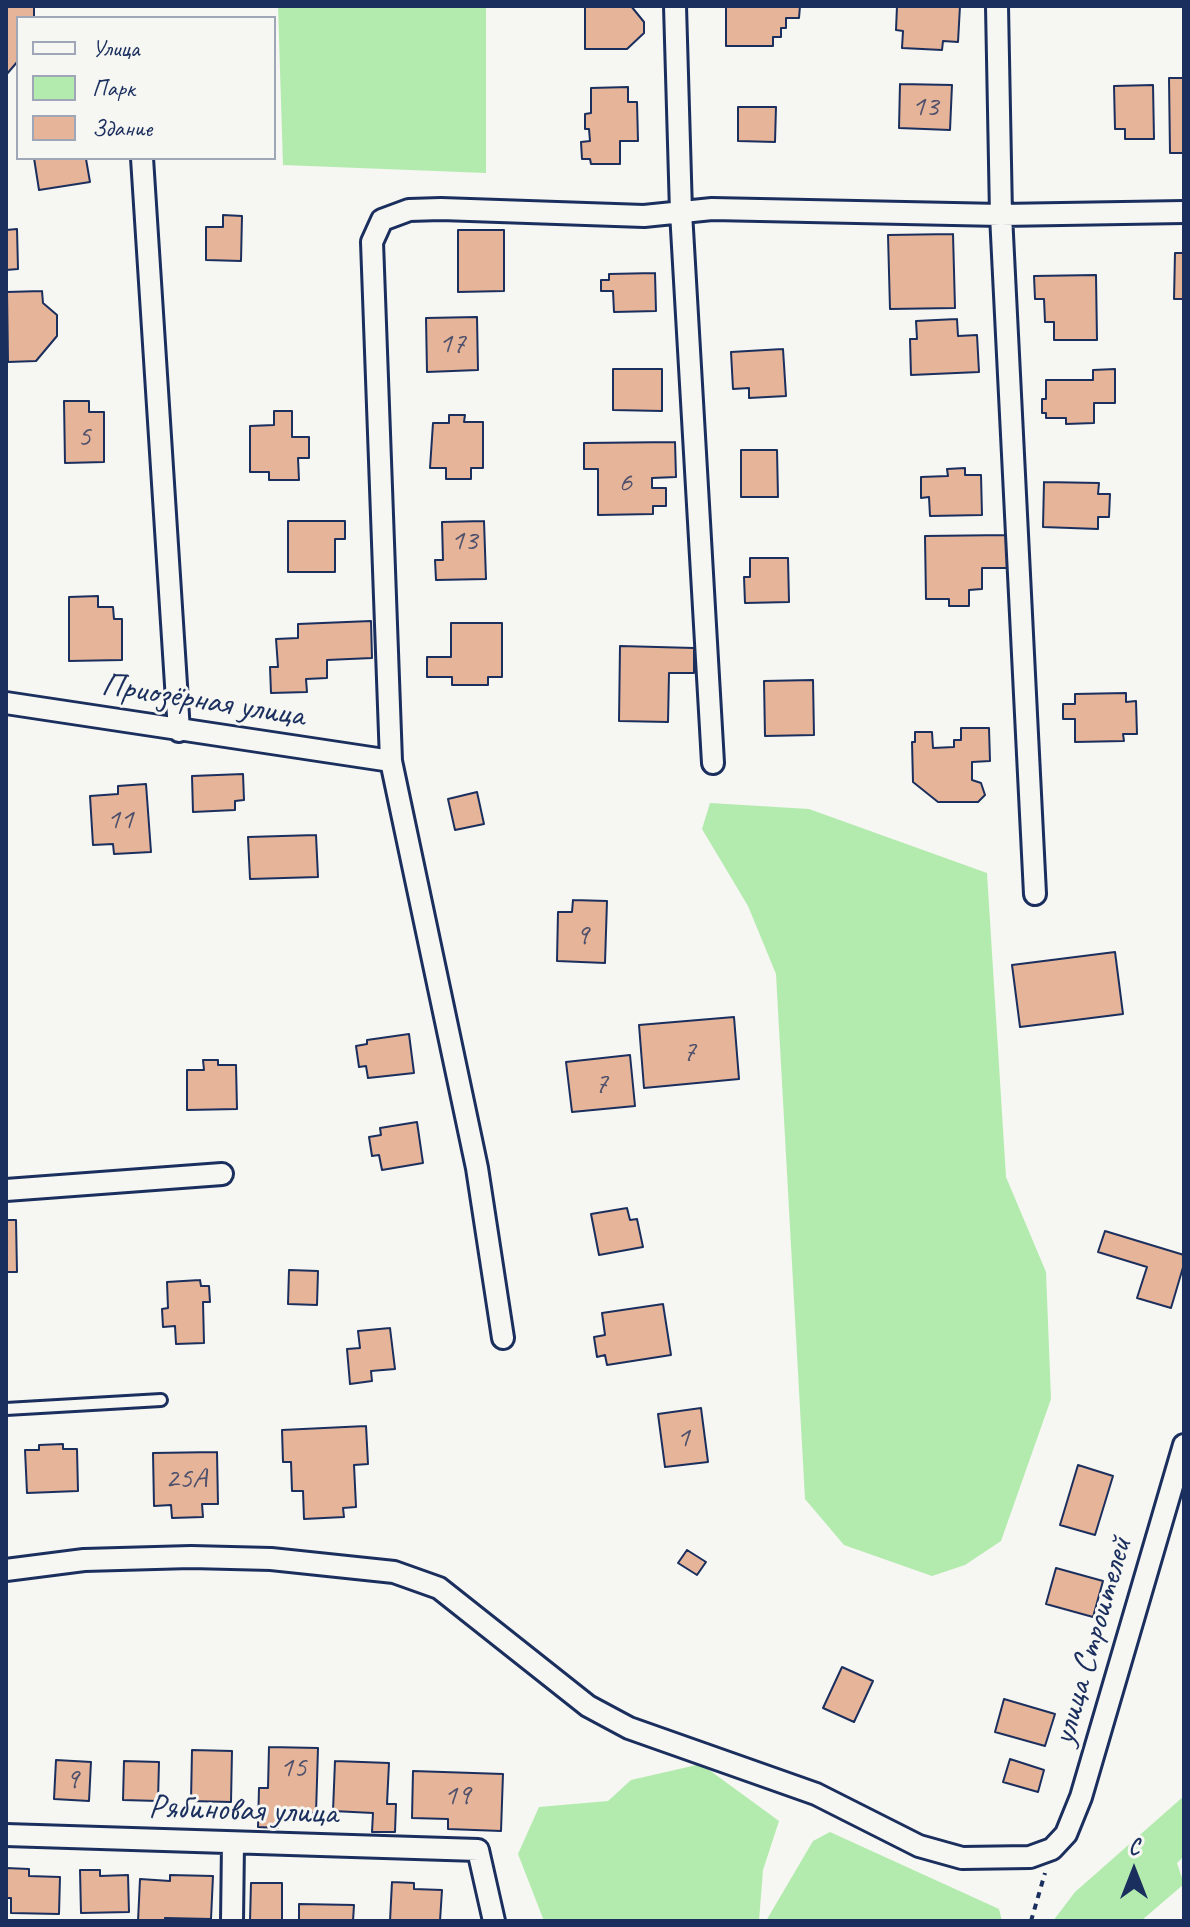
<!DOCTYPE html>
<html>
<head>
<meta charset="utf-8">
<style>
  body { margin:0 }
  #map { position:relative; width:1190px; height:1927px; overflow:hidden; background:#f6f6f2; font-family:Caveat,sans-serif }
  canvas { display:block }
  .frame { position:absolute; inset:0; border:8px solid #1b2f5e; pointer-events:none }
  .legend { position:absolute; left:16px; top:16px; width:260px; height:144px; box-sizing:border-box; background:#f6f6f2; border:2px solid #9ea6b7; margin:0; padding:10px 14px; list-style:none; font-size:24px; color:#1b2f5e }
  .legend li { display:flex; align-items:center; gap:16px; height:40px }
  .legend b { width:40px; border:2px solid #9ea6b7 }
  .north { position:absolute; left:1094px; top:1831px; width:80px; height:80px; -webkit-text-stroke:6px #f6f6f2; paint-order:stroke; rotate:0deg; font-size:22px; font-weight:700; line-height:32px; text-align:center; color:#1b2f5e }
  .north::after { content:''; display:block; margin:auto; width:28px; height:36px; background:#1b2f5e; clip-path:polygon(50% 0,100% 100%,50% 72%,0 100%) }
</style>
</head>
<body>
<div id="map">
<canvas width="1190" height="1927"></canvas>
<div class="frame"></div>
<ul class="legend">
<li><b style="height:10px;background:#f6f6f2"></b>Улица</li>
<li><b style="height:22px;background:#b3ebae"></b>Парк</li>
<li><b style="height:22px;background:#e6b498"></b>Здание</li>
</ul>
<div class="north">С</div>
</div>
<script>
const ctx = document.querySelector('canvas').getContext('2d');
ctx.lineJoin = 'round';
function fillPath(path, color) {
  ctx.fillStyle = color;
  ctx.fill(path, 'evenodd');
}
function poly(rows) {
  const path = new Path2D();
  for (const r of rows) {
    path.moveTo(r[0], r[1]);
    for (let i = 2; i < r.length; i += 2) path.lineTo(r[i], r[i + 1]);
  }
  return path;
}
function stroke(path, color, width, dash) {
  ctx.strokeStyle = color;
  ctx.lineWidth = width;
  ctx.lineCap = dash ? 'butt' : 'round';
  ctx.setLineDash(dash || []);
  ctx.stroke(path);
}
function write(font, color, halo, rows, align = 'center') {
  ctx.font = font + ' Caveat,sans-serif';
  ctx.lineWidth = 6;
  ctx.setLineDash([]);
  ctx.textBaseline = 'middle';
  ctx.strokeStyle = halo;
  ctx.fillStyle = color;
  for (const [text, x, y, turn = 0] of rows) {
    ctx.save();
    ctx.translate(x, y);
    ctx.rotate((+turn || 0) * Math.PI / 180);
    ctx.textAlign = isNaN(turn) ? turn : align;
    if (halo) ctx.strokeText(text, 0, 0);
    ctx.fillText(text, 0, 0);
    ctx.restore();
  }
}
const green = poly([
  [278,6,486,6,486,173,283,165],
  [710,803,809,809,987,873,1006,1177,1046,1272,1051,1399,1001,1541,965,1565,932,1576,844,1545,805,1499,776,974,748,906,702,829],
  [701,1764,779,1821,763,1870,759,1921,544,1921,518,1854,539,1807,608,1801,631,1780],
  [1184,1796,1184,1856,1177,1863,1184,1884,1141,1921,1053,1921,1075,1892],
  [830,1832,999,1909,1002,1921,766,1921,813,1841]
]);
const building = poly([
  [6,6,34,7,34,18,18,18,18,61,6,75,6,6],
  [585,6,631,6,644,22,644,33,627,49,585,49,585,6],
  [726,6,800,6,799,18,786,18,786,28,781,28,781,37,773,37,773,46,726,46,726,6],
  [897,6,960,6,958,42,943,41,942,50,902,48,903,31,896,30,897,6],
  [1169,78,1184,78,1184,153,1170,153,1169,78],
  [900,84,952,85,950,130,899,128,900,84],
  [1153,85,1154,139,1125,139,1125,129,1115,129,1114,86,1153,85],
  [628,87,628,102,637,102,638,141,620,141,620,164,591,164,590,159,582,159,581,142,590,141,589,129,585,129,585,114,591,113,591,88,628,87],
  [738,107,776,107,775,142,738,141,738,107],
  [34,158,90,158,86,159,90,182,39,190,34,158],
  [223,215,242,216,241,261,206,260,206,227,223,227,223,215],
  [17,229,18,269,6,270,6,230,17,229],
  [458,230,504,230,504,291,458,292,458,230],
  [953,234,955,308,890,309,888,235,953,234],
  [1175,253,1184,253,1184,299,1174,299,1175,253],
  [655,273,656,311,614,312,613,291,601,291,601,280,609,280,609,274,655,273],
  [1096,275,1097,340,1054,340,1054,322,1045,322,1044,299,1035,299,1034,276,1096,275],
  [42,291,43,303,57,315,57,336,36,361,8,362,7,292,42,291],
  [477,317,478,370,427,372,426,318,477,317],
  [957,319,958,336,977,335,979,372,911,375,910,339,917,339,916,321,957,319],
  [783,349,786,396,749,398,749,388,733,389,731,352,783,349],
  [613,369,662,369,662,411,613,410,613,369],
  [1115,369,1115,403,1094,403,1094,423,1066,424,1066,418,1046,418,1046,413,1042,413,1042,399,1046,399,1046,380,1093,380,1093,370,1115,369],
  [64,401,89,401,89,412,104,412,104,462,65,463,64,401],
  [274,411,292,411,292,437,309,437,309,458,298,458,299,480,269,480,269,472,250,472,250,426,274,425,274,411],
  [449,415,465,415,464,422,483,422,483,468,471,468,471,479,446,479,446,468,430,468,433,423,449,423,449,415],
  [675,442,676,477,652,478,652,488,666,488,666,506,653,506,653,514,598,515,598,469,584,469,584,443,675,442],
  [741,450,777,450,778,497,741,497,741,450],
  [965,468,965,475,981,475,982,515,930,516,929,497,921,498,921,477,948,476,947,469,965,468],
  [1044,482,1099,483,1098,494,1110,494,1109,517,1098,517,1098,529,1043,527,1044,482],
  [288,521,345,521,345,539,335,539,335,572,288,572,288,521],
  [484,521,486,579,436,580,435,560,443,560,442,522,484,521],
  [1007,535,1008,568,982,568,982,589,969,590,969,606,949,606,949,599,926,599,925,536,1007,535],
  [750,558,788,558,789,602,745,603,744,577,750,577,750,558],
  [98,596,98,607,113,607,114,619,122,619,122,660,69,661,69,597,98,596],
  [371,621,372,658,327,660,327,678,306,679,307,692,271,693,270,667,278,667,276,639,298,638,298,624,371,621],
  [451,623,502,623,502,677,488,677,488,685,452,685,452,677,427,677,427,657,451,657,451,623],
  [620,646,694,648,694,673,669,673,668,722,619,721,620,646],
  [813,680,814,735,765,736,764,681,813,680],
  [1126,693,1126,702,1136,701,1137,734,1123,734,1124,741,1075,742,1075,719,1063,719,1063,704,1075,704,1075,694,1126,693],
  [961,728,989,728,990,761,972,762,972,780,981,783,985,795,978,802,938,802,913,782,912,742,915,742,915,732,932,732,933,748,954,747,954,740,961,740,961,728],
  [243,774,244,800,235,801,235,810,193,812,192,776,243,774],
  [146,784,151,852,114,854,113,844,93,845,90,796,118,794,118,786,146,784],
  [477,792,484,824,455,830,448,799,477,792],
  [316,835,318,877,250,879,248,837,316,835],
  [573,900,607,901,605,963,557,961,558,912,572,912,573,900],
  [1115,952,1123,1014,1020,1027,1012,965,1115,952],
  [734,1017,739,1079,644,1088,639,1025,734,1017],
  [409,1034,414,1073,368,1078,366,1066,359,1067,356,1046,367,1044,367,1040,409,1034],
  [630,1055,635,1106,572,1112,566,1062,630,1055],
  [203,1060,218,1060,218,1065,236,1065,237,1109,187,1110,187,1070,204,1070,203,1060],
  [417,1122,423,1163,382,1170,379,1155,372,1156,369,1137,381,1135,380,1128,417,1122],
  [627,1208,630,1220,637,1219,643,1247,599,1255,591,1214,627,1208],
  [6,1220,16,1220,17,1272,6,1272,6,1220],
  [1105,1231,1184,1255,1184,1264,1171,1308,1137,1298,1147,1267,1098,1252,1105,1231],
  [289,1270,318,1271,317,1305,288,1304,289,1270],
  [200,1280,201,1286,209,1286,210,1302,203,1302,204,1343,176,1344,175,1326,163,1327,162,1309,168,1308,167,1282,200,1280],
  [663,1304,671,1355,607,1365,605,1355,597,1357,594,1337,605,1335,602,1313,663,1304],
  [390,1328,395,1369,371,1371,372,1381,350,1384,347,1349,360,1348,358,1331,390,1328],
  [701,1408,708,1462,665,1467,658,1414,701,1408],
  [366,1426,368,1464,354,1465,356,1507,343,1508,344,1517,304,1519,303,1491,292,1491,291,1462,283,1462,282,1430,366,1426],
  [63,1444,63,1449,77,1449,78,1491,27,1493,25,1450,39,1450,39,1445,63,1444],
  [217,1452,218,1504,202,1504,203,1517,172,1518,171,1505,154,1506,153,1453,217,1452],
  [1078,1465,1113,1476,1095,1535,1060,1525,1078,1465],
  [687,1550,706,1562,697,1575,678,1563,687,1550],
  [1056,1568,1103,1581,1093,1617,1046,1604,1056,1568],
  [842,1667,873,1681,854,1722,823,1708,842,1667],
  [1004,1699,1055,1714,1045,1746,995,1732,1004,1699],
  [269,1747,318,1748,316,1813,304,1812,304,1821,278,1820,278,1828,258,1827,259,1788,268,1788,269,1747],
  [192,1750,232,1751,231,1802,191,1801,192,1750],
  [1010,1759,1044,1770,1038,1792,1003,1782,1010,1759],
  [56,1760,91,1762,89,1801,54,1799,56,1760],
  [124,1761,159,1762,158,1801,123,1800,124,1761],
  [335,1761,389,1763,387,1804,396,1804,395,1832,372,1832,373,1813,333,1811,335,1761],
  [413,1771,503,1774,501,1831,448,1829,448,1819,412,1818,413,1771],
  [6,1868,29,1869,29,1876,60,1877,59,1914,11,1913,11,1898,6,1898,6,1868],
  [80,1870,100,1870,100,1876,128,1875,129,1912,81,1913,80,1870],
  [170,1875,213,1876,211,1919,165,1918,165,1921,138,1921,140,1879,170,1881,170,1875],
  [392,1882,414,1883,414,1889,442,1890,440,1921,390,1921,392,1882],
  [251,1883,282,1883,282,1921,250,1921,251,1883],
  [299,1904,354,1905,353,1921,299,1921,299,1904]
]);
const path = poly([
  [1031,1921,1045,1873]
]);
const service = poly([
  [6,1409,161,1400]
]);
const minor = poly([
  [675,6,681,212,713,763],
  [997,6,1001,215,1035,894],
  [142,158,179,731],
  [6,703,391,761],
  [6,1190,222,1174],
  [503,1338,477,1168,391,761,372,242,382,220,409,210,441,209,644,216,712,209,1001,215,1184,212],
  [6,1570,84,1560,191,1557,271,1559,394,1572,439,1588,588,1706,629,1728,816,1794,919,1846,962,1858,1030,1857,1052,1849,1066,1834,1081,1797,1184,1445],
  [6,1835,478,1850,494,1921],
  [232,1921,233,1844]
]);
const numberNames = [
  ["13",925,107],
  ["17",452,344],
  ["5",84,437],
  ["6",625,483],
  ["13",464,541],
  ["11",120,820],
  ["9",582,936],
  ["7",689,1052],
  ["7",601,1084],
  ["1",683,1438],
  ["25А",186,1479],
  ["15",293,1768],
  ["9",72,1780],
  ["19",457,1796]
];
const streetNames = [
  ["Приозёрная улица",203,701,9],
  ["улица Строителей",1093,1641,-74],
  ["Рябиновая улица",243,1811,2]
];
fillPath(green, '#b3ebae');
fillPath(building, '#e6b498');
stroke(building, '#1b2f5e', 2);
stroke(service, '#1b2f5e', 16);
stroke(minor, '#1b2f5e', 26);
stroke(path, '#1b2f5e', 4, [6, 6]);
stroke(service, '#f6f6f2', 10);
stroke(minor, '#f6f6f2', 20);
write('30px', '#4e506c', null, numberNames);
write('34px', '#1b2f5e', '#f6f6f2', streetNames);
</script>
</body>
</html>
